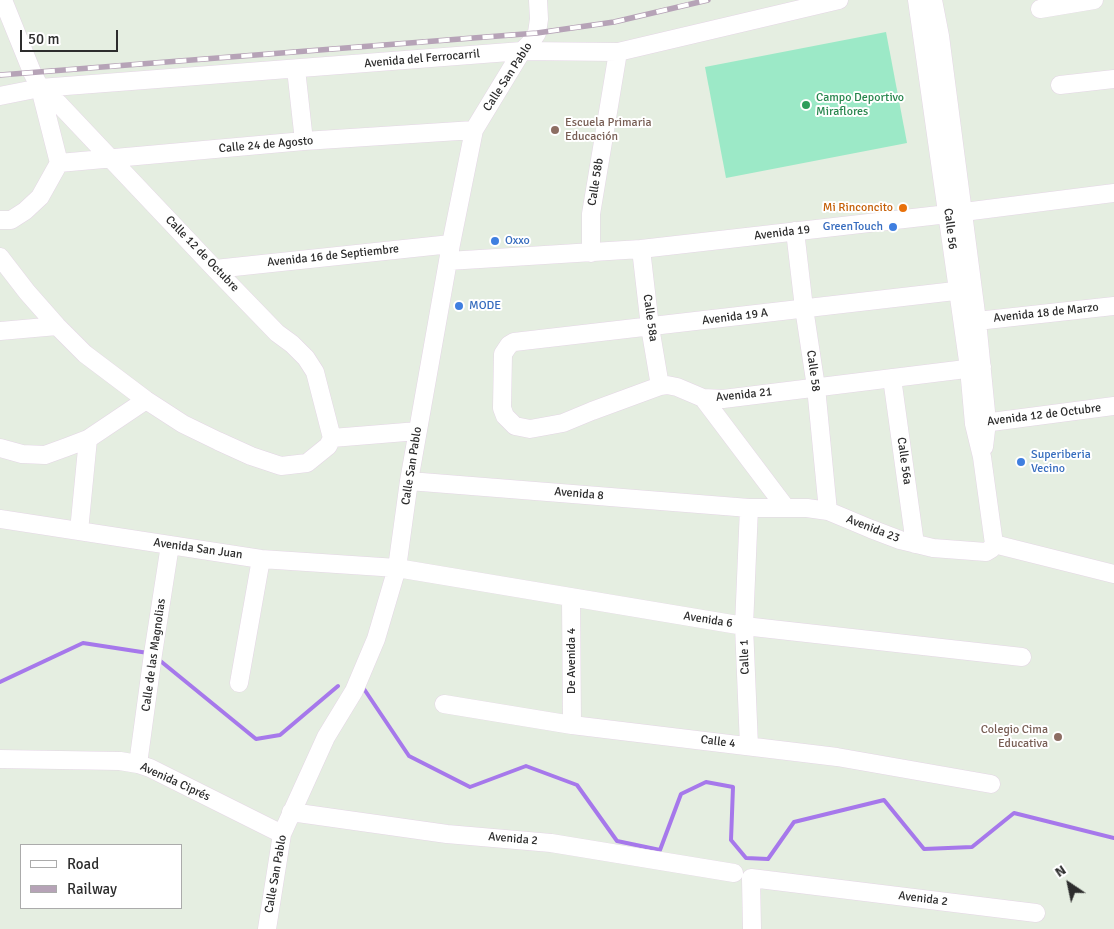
<!DOCTYPE html>
<html>
<head>
<meta charset="utf-8">
<style>
  body { margin:0 }
  #map { position:relative; width:1114px; height:929px; overflow:hidden; background:#e5eee1; font-family:Signika,sans-serif }
  canvas { display:block }
  .legend { position:absolute; left:20px; top:844px; width:162px; height:65px; box-sizing:border-box; background:#fff; border:1px solid #ababab; margin:0; padding:6px 9px; list-style:none; font-size:15px; color:#2d2d2d }
  .legend li { display:flex; align-items:center; gap:10px; height:25px }
  .legend b { width:25px; border:1px solid #ababab }
  .north { position:absolute; left:1044px; top:859px; width:50px; height:50px; -webkit-text-stroke:4px #fff; paint-order:stroke; rotate:326deg; font-size:14px; font-weight:700; line-height:20px; text-align:center; color:#2d2d2d }
  .north::after { content:''; display:block; margin:auto; width:18px; height:22px; background:#2d2d2d; clip-path:polygon(50% 0,100% 100%,50% 72%,0 100%) }
  .scale { position:absolute; left:20px; top:30px; width:98px; height:22px; box-sizing:border-box; border:2px solid #2d2d2d; border-top:0; padding-left:6px; font-size:15px; line-height:18px; white-space:nowrap; color:#2d2d2d; -webkit-text-stroke:4px #fff; paint-order:stroke }
</style>
</head>
<body>
<div id="map">
<canvas width="1114" height="929"></canvas>
<ul class="legend">
<li><b style="height:6px;background:#fff"></b>Road</li>
<li><b style="height:6px;background:#b6a3b7"></b>Railway</li>
</ul>
<div class="north">N</div>
<div class="scale">50 m</div>
</div>
<script>
const ctx = document.querySelector('canvas').getContext('2d');
ctx.lineJoin = 'round';
function fillPath(path, color) {
  ctx.fillStyle = color;
  ctx.fill(path, 'evenodd');
}
function poly(rows) {
  const path = new Path2D();
  for (const r of rows) {
    path.moveTo(r[0], r[1]);
    for (let i = 2; i < r.length; i += 2) path.lineTo(r[i], r[i + 1]);
  }
  return path;
}
function stroke(path, color, width, dash) {
  ctx.strokeStyle = color;
  ctx.lineWidth = width;
  ctx.lineCap = dash ? 'butt' : 'round';
  ctx.setLineDash(dash || []);
  ctx.stroke(path);
}
function write(font, color, halo, rows, align = 'center') {
  ctx.font = font + ' Signika,sans-serif';
  ctx.lineWidth = 4;
  ctx.setLineDash([]);
  ctx.textBaseline = 'middle';
  ctx.strokeStyle = halo;
  ctx.fillStyle = color;
  for (const [text, x, y, turn = 0] of rows) {
    ctx.save();
    ctx.translate(x, y);
    ctx.rotate((+turn || 0) * Math.PI / 180);
    ctx.textAlign = isNaN(turn) ? turn : align;
    if (halo) ctx.strokeText(text, 0, 0);
    ctx.fillText(text, 0, 0);
    ctx.restore();
  }
}
const pitch = poly([
  [886,32,907,143,726,178,705,67]
]);
const stream = poly([
  [158,659,256,739,280,735,338,686],
  [0,682,83,643,148,653],
  [362,686,409,756,470,787,526,766,577,785,617,841,660,850,681,794,706,782,733,787,731,840,746,858,768,859,794,822,884,800,924,849,972,847,1014,813,1114,838]
]);
const minor = poly([
  [917,0,969,368,974,424,982,457,994,544],
  [933,0,940,36,977,321,987,422,984,447],
  [1040,9,1094,0],
  [296,69,304,141],
  [1060,85,1114,79],
  [0,96,40,88,522,51,618,52,839,0],
  [59,163,304,141,474,130],
  [0,220,11,220,25,211,40,197,59,163,40,88,32,72,3,0],
  [795,231,804,308,816,387,828,511],
  [641,249,650,327,660,386],
  [591,253,591,214,618,52],
  [0,257,27,292,57,326,85,354,146,400,183,424,218,441,251,456,281,466,307,463,328,446,332,438,315,372,306,358,292,344,277,333,215,269,59,104,40,88],
  [448,261,641,249,948,214,1114,193],
  [215,269,451,244],
  [972,289,514,342,509,345,503,354,502,408,505,416,515,426,530,429,563,423,592,411,660,386,667,385,677,387,703,398,723,399,982,367],
  [977,321,1114,306],
  [0,331,57,326],
  [892,378,915,544],
  [703,398,786,508],
  [976,424,1114,406],
  [332,438,418,431],
  [0,448,22,454,45,455,67,447,88,439,146,400],
  [409,481,749,508,807,508,828,511,871,529,900,540,933,548,986,552,991,549,994,544],
  [749,508,744,626,749,746],
  [0,519,261,559,397,568,744,626,1022,657],
  [79,531,88,439],
  [994,544,1114,574],
  [571,598,572,725],
  [239,683,261,559],
  [444,704,572,725,837,757,991,784],
  [0,759,120,761,138,764,150,768,282,834],
  [138,764,153,654,170,545],
  [291,812,447,834,551,843,734,873],
  [267,929,282,834,326,737,354,691,376,639,397,568,409,481,451,244,474,130,522,51,530,43,537,33,539,19,538,0],
  [752,929,751,878,1036,913]
]);
const rail = poly([
  [0,75,537,33,614,22,708,0]
]);
const markers = [
  [806,105,5,"#2e9e5b"],
  [555,130,5,"#8d6e63"],
  [903,208,5,"#e8710a"],
  [893,227,5,"#3f7fe0"],
  [495,241,5,"#3f7fe0"],
  [459,306,5,"#3f7fe0"],
  [1021,462,5,"#3f7fe0"],
  [1058,737,5,"#8d6e63"]
];
const streetNames = [
  ["Avenida del Ferrocarril",422,59,-5],
  ["Calle San Pablo",508,77,-57],
  ["Calle 24 de Agosto",266,145,-5],
  ["Calle 58b",596,182,-81],
  ["Calle 56",950,229,83],
  ["Avenida 19",782,233,-7],
  ["Calle 12 de Octubre",202,254,46],
  ["Avenida 16 de Septiembre",333,256,-6],
  ["Avenida 18 de Marzo",1046,313,-6],
  ["Avenida 19 A",735,317,-7],
  ["Calle 58a",650,318,82],
  ["Calle 58",813,371,82],
  ["Avenida 21",744,395,-6],
  ["Avenida 12 de Octubre",1044,415,-7],
  ["Calle 56a",904,461,82],
  ["Calle San Pablo",412,466,-81],
  ["Avenida 8",579,494,5],
  ["Avenida 23",873,529,21],
  ["Avenida San Juan",198,549,8],
  ["Avenida 6",708,620,9],
  ["Calle de las Magnolias",154,655,-82],
  ["Calle 1",745,657,-92],
  ["De Avenida 4",572,661,-90],
  ["Calle 4",718,742,7],
  ["Avenida Ciprés",175,782,25],
  ["Avenida 2",513,839,5],
  ["Calle San Pablo",276,874,-80],
  ["Avenida 2",923,899,7]
];
const leisureNames = [
  ["Campo Deportivo",816,98],
  ["Miraflores",816,112]
];
const educationNames = [
  ["Escuela Primaria",565,123],
  ["Educación",565,137],
  ["Colegio Cima",1048,730,"right"],
  ["Educativa",1048,744,"right"]
];
const foodNames = [
  ["Mi Rinconcito",893,208]
];
const shopNames = [
  ["GreenTouch",883,227,"right"],
  ["Oxxo",505,241],
  ["MODE",469,306],
  ["Superiberia",1031,455],
  ["Vecino",1031,469]
];
fillPath(pitch, '#9ce9c7');
stroke(stream, '#a678eb', 4);
stroke(minor, '#e4d6e5', 19);
stroke(minor, '#fff', 18);
stroke(rail, '#b6a3b7', 5.5);
stroke(rail, '#fff', 4, [11]);
for (const [x, y, r, color] of markers) {
  const dot = new Path2D();
  dot.arc(x, y, r, 0, 2 * Math.PI);
  ctx.fillStyle = color;
  ctx.fill(dot);
  stroke(dot, '#fff', 2);
}
write('12px', '#2d2d2d', '#fff', streetNames);
write('12px', '#27864d', '#fff', leisureNames, 'left');
write('12px', '#785e54', '#fff', educationNames, 'left');
write('12px', '#c56008', '#fff', foodNames, 'right');
write('12px', '#366cbe', '#fff', shopNames, 'left');
</script>
</body>
</html>
